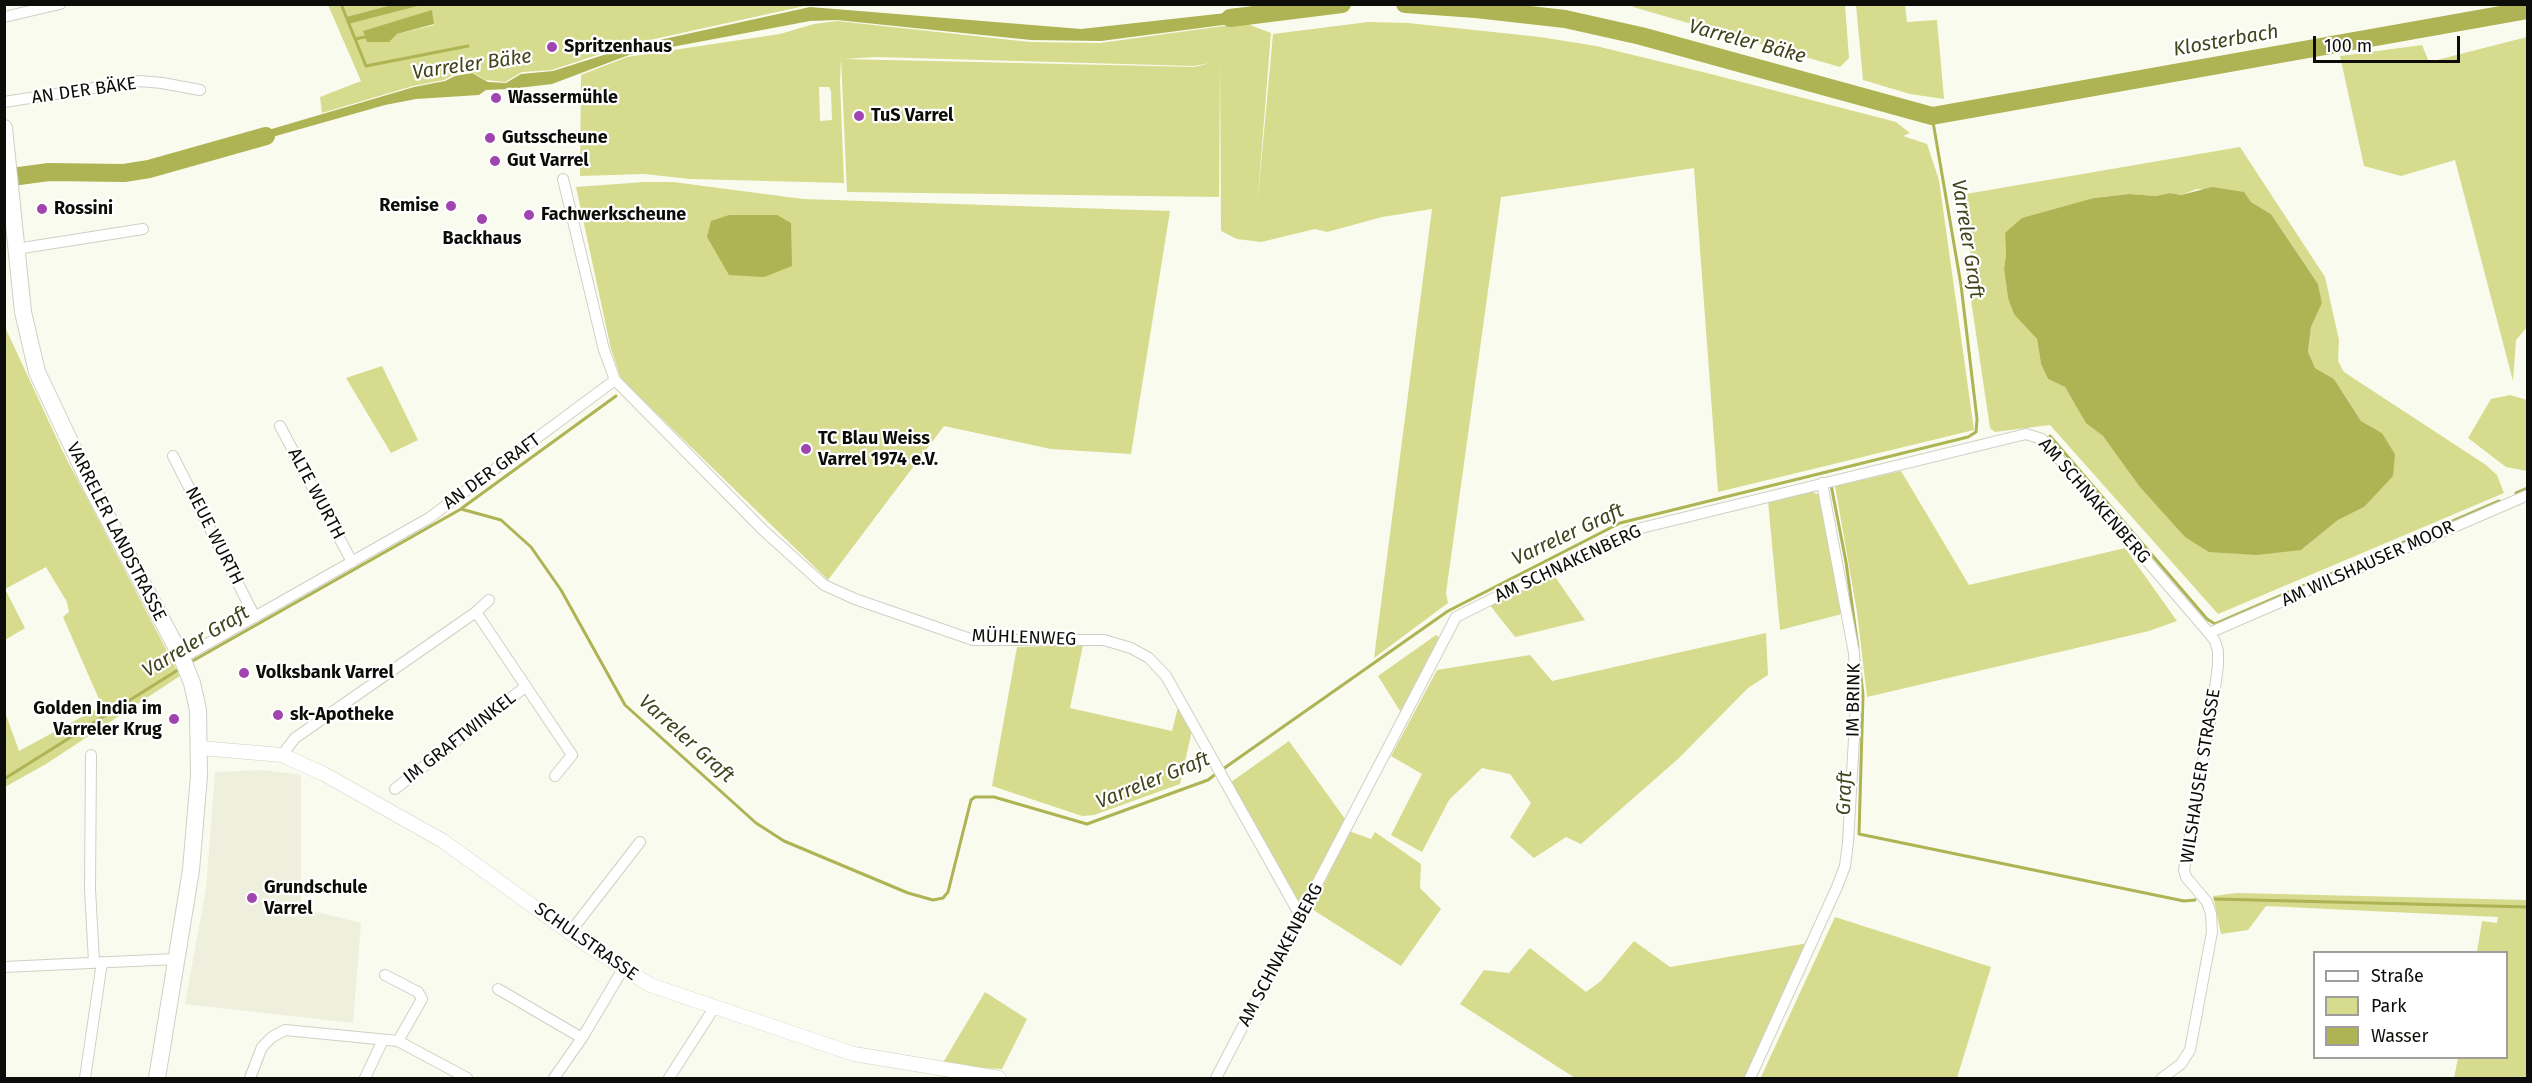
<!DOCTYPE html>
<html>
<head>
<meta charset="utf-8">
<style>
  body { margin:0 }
  #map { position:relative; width:2532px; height:1083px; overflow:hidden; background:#fafbef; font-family:"Fira Sans",sans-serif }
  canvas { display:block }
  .frame { position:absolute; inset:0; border:6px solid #0c0c08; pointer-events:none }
  .legend { position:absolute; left:2313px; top:951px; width:195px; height:108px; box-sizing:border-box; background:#fff; border:2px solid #9e9e9c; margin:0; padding:8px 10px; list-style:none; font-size:18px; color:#0c0c08 }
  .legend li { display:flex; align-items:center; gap:12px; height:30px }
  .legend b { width:30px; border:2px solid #9e9e9c }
  .scale { position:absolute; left:2313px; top:36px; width:147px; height:27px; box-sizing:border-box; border:3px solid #0c0c08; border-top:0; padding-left:8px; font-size:18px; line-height:21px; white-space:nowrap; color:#0c0c08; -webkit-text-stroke:4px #fff; paint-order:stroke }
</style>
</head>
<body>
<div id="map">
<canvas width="2532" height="1083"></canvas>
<div class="frame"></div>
<ul class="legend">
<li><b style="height:8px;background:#fff"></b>Straße</li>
<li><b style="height:16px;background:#d6db8e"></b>Park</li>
<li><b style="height:16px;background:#aeb354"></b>Wasser</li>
</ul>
<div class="scale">100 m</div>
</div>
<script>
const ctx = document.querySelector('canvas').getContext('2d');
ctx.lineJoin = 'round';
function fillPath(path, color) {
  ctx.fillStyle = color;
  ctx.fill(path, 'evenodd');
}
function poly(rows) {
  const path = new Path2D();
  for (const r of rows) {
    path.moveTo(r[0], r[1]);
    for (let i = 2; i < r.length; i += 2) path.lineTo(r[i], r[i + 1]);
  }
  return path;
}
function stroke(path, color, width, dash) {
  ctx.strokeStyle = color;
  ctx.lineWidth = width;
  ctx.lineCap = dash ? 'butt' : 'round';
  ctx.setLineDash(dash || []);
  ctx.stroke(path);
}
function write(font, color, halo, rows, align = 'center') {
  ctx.font = font + ' "Fira Sans",sans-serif';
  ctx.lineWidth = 4.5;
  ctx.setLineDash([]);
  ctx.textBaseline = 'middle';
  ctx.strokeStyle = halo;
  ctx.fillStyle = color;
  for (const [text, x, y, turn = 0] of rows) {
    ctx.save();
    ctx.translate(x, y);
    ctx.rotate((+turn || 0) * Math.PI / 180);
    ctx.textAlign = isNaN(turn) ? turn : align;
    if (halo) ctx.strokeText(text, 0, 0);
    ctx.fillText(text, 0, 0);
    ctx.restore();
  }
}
const built = poly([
  [263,770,301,775,301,908,361,923,353,1023,185,1004,206,888,215,772]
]);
const green = poly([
  [421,4,844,4,845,6,809,5,627,45,552,70,522,72,505,82,486,80,471,72,455,74,444,80,413,86,322,113,320,97,361,81,328,5,391,5,346,17,349,23],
  [432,11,434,25,397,34,364,31],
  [1633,5,1845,5,1849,58,1840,67,1633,7],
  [1856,5,1905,5,1907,22,1937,20,1944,99,1910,94,1863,80],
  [837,21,1030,42,1100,43,1245,23,1271,33,1257,208,1273,34,1368,22,1408,23,1540,37,1596,46,1703,72,1896,122,1910,133,1903,136,1927,144,1939,180,1974,430,1718,492,1694,168,1501,197,1446,593,1448,603,1374,658,1432,209,1382,217,1327,232,1315,229,1261,242,1237,239,1221,231,1220,60,1219,197,847,192,841,58,840,82,844,183,690,179,644,174,580,176,581,75,627,57,780,34,814,24],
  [876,57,1194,66,1210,63,1195,67,843,59],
  [819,87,829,87,831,91,832,120,820,121],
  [2527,37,2528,326,2516,340,2513,381,2455,160,2401,176,2364,166,2340,56,2422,45,2429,62],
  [2240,147,2325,277,2339,340,2338,361,2344,372,2486,465,2497,475,2504,493,2218,614,2050,425,1995,432,1990,428,1967,273,1973,267,1960,195],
  [2197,189,2243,192,2251,202,2271,214,2318,284,2322,303,2311,327,2308,353,2315,368,2334,379,2361,421,2382,433,2395,454,2364,507,2338,520,2301,550,2185,537,2103,436,2086,422,2065,387,2048,379,2041,364,2037,339,2008,298,2004,269,2006,255,2005,233,2094,198,2129,194,2156,196,2170,193,2181,195],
  [644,182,673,182,803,199,1170,211,1131,454,1051,449,944,426,828,580,621,379,611,349,576,187],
  [4,325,63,452,180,676,46,764,5,787,5,712,19,751,102,706,63,617,69,612,67,602,46,567,5,589,25,628,5,640],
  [382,366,418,440,391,453,346,378],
  [2510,395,2527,400,2527,471,2506,467,2468,438,2491,399],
  [1901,471,1969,585,2125,548,2177,621,2149,631,1867,697,1857,612,1835,486],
  [1809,490,1819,495,1842,614,1780,630,1768,501],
  [1553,574,1585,620,1515,637,1489,604],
  [1766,633,1768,675,1748,688,1678,759,1581,844,1566,837,1534,858,1510,837,1531,803,1510,774,1482,768,1449,800,1422,852,1391,835,1422,774,1391,756,1437,670,1530,655,1552,681],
  [1436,635,1440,638,1402,714,1378,676],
  [1083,645,1070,708,1172,731,1179,703,1192,730,1180,784,1094,815,1082,816,992,786,1017,647],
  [1289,741,1345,819,1299,910,1231,782],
  [1349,831,1371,839,1375,832,1421,864,1420,888,1441,909,1401,966,1312,909],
  [2237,893,2527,900,2527,1078,2454,1078,2458,1058,2506,1058,2506,952,2477,952,2482,921,2497,923,2498,917,2266,906,2248,930,2221,934,2213,896],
  [1835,917,1991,967,1957,1078,1766,1078,1761,1077],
  [1634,941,1670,967,1808,943,1744,1078,1575,1078,1460,1004,1484,970,1509,973,1530,948,1586,992,1601,981],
  [985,992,1027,1019,1002,1069,941,1066]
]);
const water = poly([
  [391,5,421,5,348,24,346,17],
  [810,7,1081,29,1244,11,1253,16,1246,22,1101,41,1031,40,837,20,810,21,629,55,552,84,510,89,486,90,479,95,416,99,385,105,251,143,243,142,248,136,414,87,445,81,455,76,472,73,488,82,506,83,521,74,553,71,632,46],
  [432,10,434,24,397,34,389,42,367,42,363,31],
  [2212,187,2244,192,2251,202,2271,214,2318,284,2322,303,2311,327,2308,352,2315,368,2334,379,2361,421,2382,433,2395,454,2393,476,2364,507,2338,520,2301,550,2257,555,2209,552,2185,537,2140,487,2103,436,2086,423,2065,387,2048,379,2041,364,2037,339,2014,314,2008,298,2004,269,2006,255,2005,233,2022,218,2094,198,2129,194,2156,196,2170,193,2181,195],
  [729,215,777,215,791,223,792,266,764,277,729,275,707,237,711,221]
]);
const stream = poly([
  [341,4,366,66,468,46],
  [355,39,365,37],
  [2050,436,2207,619,2215,624,2499,501],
  [1831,485,1846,562,1858,648],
  [2516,493,2528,488],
  [462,508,616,396],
  [1859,660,1863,695,1859,834,2184,901,2195,900],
  [189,663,461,509,501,520,531,547,561,590,625,705,756,823,784,841,908,893,933,900,943,898,948,892,971,800,975,797,994,797,1087,824,1208,780,1217,773],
  [1223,769,1448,611,1620,523,1968,437,1976,432,1977,419,1961,285,1932,116],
  [4,779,181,668],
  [2215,899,2528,907]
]);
const river = poly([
  [1405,4,1476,9,1565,19,1641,36,1932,116,2528,10],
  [1230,18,1342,4],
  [4,178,49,172,124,173,149,169,266,136]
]);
const minor = poly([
  [4,17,60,4],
  [4,102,139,81,162,83,200,90],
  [563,179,604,350,615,380,763,530,824,585,855,599,973,640,1104,640,1131,648,1149,658,1166,676,1301,917],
  [16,249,143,229],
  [280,426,352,562],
  [173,456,255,617],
  [476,612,489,600],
  [2209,633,2528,495],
  [182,658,429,518,615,380],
  [91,755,90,889,94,962],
  [282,755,295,738,476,612,572,755,555,776],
  [395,789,525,687],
  [571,931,640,842],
  [4,967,175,959],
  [385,975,418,992,422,999,398,1041,467,1078],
  [498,989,582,1038],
  [85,1078,102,962],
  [250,1078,262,1047,272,1037,285,1030,398,1041],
  [365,1078,383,1040],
  [554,1078,582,1038,623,969],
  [669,1078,714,1008],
  [1216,1078,1456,617,1629,531,2026,434,2042,439,2209,633,2215,641,2218,651,2218,666,2212,709,2184,870,2186,877,2207,902,2211,914,2212,932,2190,1050,2181,1064,2162,1078],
  [1750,1078,1837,887,1845,866,1848,842,1856,704,1854,653,1822,483]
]);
const tertiary = poly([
  [200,748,282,755,324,774,443,841,584,943,650,985,854,1054,999,1078]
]);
const secondary = poly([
  [4,128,23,312,37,372,92,488,182,658,192,683,198,710,199,776,191,870,157,1078]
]);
const markers = [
  [552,47,6,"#a045b0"],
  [496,98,6,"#a045b0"],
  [859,116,6,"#a045b0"],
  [490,138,6,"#a045b0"],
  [495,161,6,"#a045b0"],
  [451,206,6,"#a045b0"],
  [42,209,6,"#a045b0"],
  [529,215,6,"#a045b0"],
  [482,219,6,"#a045b0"],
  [806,449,6,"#a045b0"],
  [244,673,6,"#a045b0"],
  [278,715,6,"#a045b0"],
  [174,719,6,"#a045b0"],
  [252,898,6,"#a045b0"]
];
const poiNames = [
  ["Spritzenhaus",564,47],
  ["Wassermühle",508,98],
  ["TuS Varrel",871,116],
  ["Gutsscheune",502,138],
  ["Gut Varrel",507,161],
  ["Remise",439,206,"right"],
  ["Rossini",54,209],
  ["Fachwerkscheune",541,215],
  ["Backhaus",482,239,"center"],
  ["TC Blau Weiss",818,439],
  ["Varrel 1974 e.V.",818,460],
  ["Volksbank Varrel",256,673],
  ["Golden India im",162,709,"right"],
  ["Varreler Krug",162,730,"right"],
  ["sk-Apotheke",290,715],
  ["Grundschule",264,888],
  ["Varrel",264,909]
];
const streetNames = [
  ["AN DER BÄKE",84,91,-8],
  ["AN DER GRAFT",492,472,-36],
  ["ALTE WURTH",316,494,62],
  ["AM SCHNAKENBERG",2094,501,49],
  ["VARRELER LANDSTRASSE",116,532,63],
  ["NEUE WURTH",214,536,63],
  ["AM SCHNAKENBERG",1568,564,-25],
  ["AM WILSHAUSER MOOR",2368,564,-24],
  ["MÜHLENWEG",1024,638,2],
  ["IM BRINK",1854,700,-89],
  ["IM GRAFTWINKEL",460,738,-38],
  ["WILSHAUSER STRASSE",2201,776,-81],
  ["SCHULSTRASSE",586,942,35],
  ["AM SCHNAKENBERG",1281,955,-62]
];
const waterNames = [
  ["Klosterbach",2226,41,-10],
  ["Varreler Bäke",1747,42,15],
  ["Varreler Bäke",472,65,-8],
  ["Varreler Graft",1967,239,81],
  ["Varreler Graft",1568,535,-25],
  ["Varreler Graft",196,642,-31],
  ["Varreler Graft",686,739,42],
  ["Varreler Graft",1153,781,-22],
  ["Graft",1845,793,-88]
];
fillPath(built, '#eeefdc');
fillPath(green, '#d6db8e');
fillPath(water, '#aeb354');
stroke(stream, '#aeb354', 3);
stroke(river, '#aeb354', 18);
stroke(minor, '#cfd0c5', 12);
stroke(tertiary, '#cfd0c5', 15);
stroke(secondary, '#cfd0c5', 18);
stroke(minor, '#fff', 10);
stroke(tertiary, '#fff', 14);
stroke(secondary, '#fff', 16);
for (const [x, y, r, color] of markers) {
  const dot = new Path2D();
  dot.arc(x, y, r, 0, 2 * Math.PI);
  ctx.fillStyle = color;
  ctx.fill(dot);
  stroke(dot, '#fff', 2);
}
write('bold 18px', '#0c0c08', '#fff', poiNames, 'left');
write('18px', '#0c0c08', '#fff', streetNames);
write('italic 20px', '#42441c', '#fff', waterNames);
</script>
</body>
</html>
